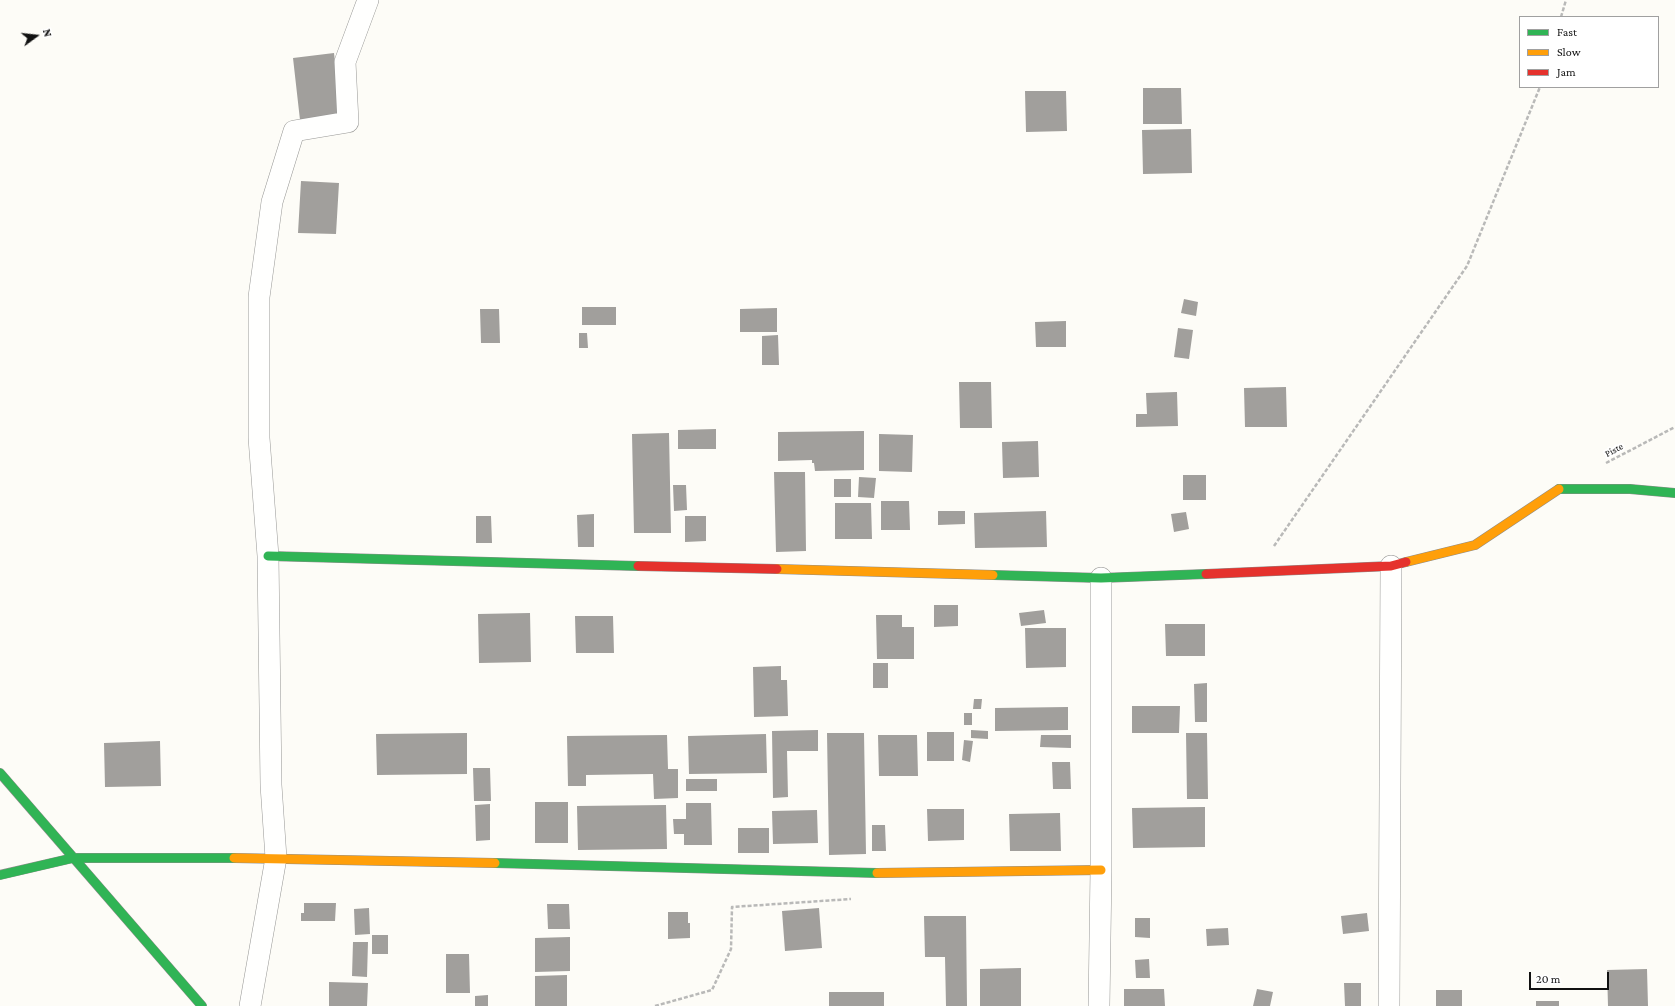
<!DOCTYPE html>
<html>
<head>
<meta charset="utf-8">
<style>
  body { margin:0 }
  #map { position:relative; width:1675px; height:1006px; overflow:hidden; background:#fdfcf7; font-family:"Crimson Pro",serif }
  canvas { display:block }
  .legend { position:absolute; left:1519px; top:16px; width:140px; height:72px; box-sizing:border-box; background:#fff; border:1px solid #a0a0a0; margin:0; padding:5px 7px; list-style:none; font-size:12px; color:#111 }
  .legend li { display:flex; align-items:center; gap:8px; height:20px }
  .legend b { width:20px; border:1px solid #a0a0a0 }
  .north { position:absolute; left:16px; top:16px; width:40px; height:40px; -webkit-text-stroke:3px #fff; paint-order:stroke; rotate:75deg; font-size:11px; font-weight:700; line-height:16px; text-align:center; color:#111 }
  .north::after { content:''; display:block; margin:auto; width:14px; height:18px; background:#111; clip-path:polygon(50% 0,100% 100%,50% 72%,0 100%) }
  .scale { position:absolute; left:1529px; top:972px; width:80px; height:18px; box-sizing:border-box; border:2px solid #111; border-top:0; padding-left:5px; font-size:12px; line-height:14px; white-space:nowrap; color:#111; -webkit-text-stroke:3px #fff; paint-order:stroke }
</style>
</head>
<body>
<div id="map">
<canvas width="1675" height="1006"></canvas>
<ul class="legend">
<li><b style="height:5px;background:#30b455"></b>Fast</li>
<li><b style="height:5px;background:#ff9f0a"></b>Slow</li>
<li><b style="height:5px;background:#e5322d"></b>Jam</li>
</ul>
<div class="north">N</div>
<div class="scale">20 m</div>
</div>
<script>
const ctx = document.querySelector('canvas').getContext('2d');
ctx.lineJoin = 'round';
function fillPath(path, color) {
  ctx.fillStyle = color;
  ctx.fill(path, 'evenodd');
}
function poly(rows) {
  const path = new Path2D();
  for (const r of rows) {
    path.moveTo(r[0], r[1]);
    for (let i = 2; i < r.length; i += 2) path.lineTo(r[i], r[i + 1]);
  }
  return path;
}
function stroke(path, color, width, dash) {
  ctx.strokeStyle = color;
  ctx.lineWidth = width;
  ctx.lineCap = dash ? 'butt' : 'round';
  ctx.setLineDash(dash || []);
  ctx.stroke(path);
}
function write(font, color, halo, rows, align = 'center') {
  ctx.font = font + ' "Crimson Pro",serif';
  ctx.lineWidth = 4;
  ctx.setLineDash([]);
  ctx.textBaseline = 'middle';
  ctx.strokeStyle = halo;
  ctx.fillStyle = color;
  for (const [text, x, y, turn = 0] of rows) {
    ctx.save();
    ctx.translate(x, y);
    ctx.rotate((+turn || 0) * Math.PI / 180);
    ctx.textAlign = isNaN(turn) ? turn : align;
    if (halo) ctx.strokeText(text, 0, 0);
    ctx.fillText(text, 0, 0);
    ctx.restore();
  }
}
const building = poly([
  [334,53,341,116,300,120,293,58],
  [1143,88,1181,88,1182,124,1143,124],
  [1025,91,1066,91,1067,131,1026,132],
  [1191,129,1192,173,1143,174,1142,130],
  [301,181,339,183,336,234,298,233],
  [1184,299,1198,302,1196,316,1181,313],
  [582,307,616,307,616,325,582,325],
  [777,308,777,332,740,332,740,309],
  [480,309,499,309,500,343,481,343],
  [1066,321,1066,347,1036,347,1035,322],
  [1178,328,1193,330,1189,359,1174,357],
  [579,333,587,333,588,348,579,348],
  [778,335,779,365,762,365,762,336],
  [959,382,991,382,992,428,960,428],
  [1286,387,1287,427,1245,427,1244,388],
  [1177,392,1178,426,1136,427,1136,414,1147,414,1146,393],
  [716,429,716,449,678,449,678,430],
  [864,431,864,470,815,471,814,463,812,463,812,460,778,461,778,432],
  [669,433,671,533,634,533,632,434],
  [879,434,913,435,912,472,879,471],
  [1038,441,1039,477,1003,478,1002,442],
  [774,472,805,472,806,551,776,552],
  [1183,475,1206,475,1206,500,1183,500],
  [859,477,876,478,874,498,858,497],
  [834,479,851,479,851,497,834,497],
  [673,485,686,485,687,510,674,511],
  [881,501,909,501,910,530,881,530],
  [835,503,871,503,872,539,835,539],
  [938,511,965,511,965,524,938,525],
  [1046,511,1047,547,975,548,974,513],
  [1186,512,1189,529,1174,532,1171,514],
  [594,514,594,547,578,547,577,515],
  [476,516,491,516,492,543,476,543],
  [685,516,706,516,706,541,685,542],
  [934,605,958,605,958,626,934,627],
  [1044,610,1046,623,1021,626,1019,613],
  [530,613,531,662,479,663,478,614],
  [876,615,902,615,902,627,914,627,914,659,877,659],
  [575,616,613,616,614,653,576,653],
  [1165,624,1205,624,1205,656,1166,656],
  [1025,628,1066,628,1066,667,1026,668],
  [873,663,888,663,888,688,873,688],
  [781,666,781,680,787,680,788,716,754,717,753,667],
  [1207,683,1207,722,1195,722,1194,684],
  [974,699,982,699,981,709,973,709],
  [1132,706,1180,706,1179,733,1132,733],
  [1068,707,1068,730,995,731,995,708],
  [964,713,972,713,972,725,964,725],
  [818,730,818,751,787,751,788,797,773,798,772,731],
  [971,730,988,731,988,739,971,738],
  [927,732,954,732,954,761,927,761],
  [467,733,467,774,377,775,376,734],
  [827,733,864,733,866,854,829,855],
  [1186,733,1207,733,1208,799,1187,799],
  [766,734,767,773,689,774,688,736],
  [667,735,668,769,678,769,678,798,654,799,653,774,586,775,586,786,568,786,567,736],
  [878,735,917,735,918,776,879,776],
  [1041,735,1071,735,1071,748,1040,747],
  [964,740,973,741,970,762,962,760],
  [160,741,161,786,105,787,104,743],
  [1052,762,1070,762,1071,789,1053,789],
  [473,768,490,768,491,801,474,801],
  [686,779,717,779,717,791,686,791],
  [535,802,568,802,568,843,535,843],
  [686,803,711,803,712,845,684,845,684,834,674,834,673,819,686,819],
  [490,804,490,840,476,841,475,805],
  [666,805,667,849,578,850,577,806],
  [1205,807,1205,847,1133,848,1132,808],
  [927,809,964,809,964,840,928,841],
  [817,810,818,843,773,844,772,811],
  [1060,813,1061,851,1010,851,1009,814],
  [872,825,885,825,886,851,872,851],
  [738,828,769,828,769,853,738,853],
  [304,903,336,903,335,921,301,921,301,913,304,913],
  [547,904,569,904,570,929,548,929],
  [369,908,370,934,355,935,354,909],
  [819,908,822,948,785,951,782,911],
  [668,912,688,912,688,923,690,923,690,938,668,939],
  [1367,913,1369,931,1343,934,1341,916],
  [924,916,966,916,967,1006,946,1006,945,957,925,957],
  [1135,918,1150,918,1150,938,1135,937],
  [1228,928,1229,945,1207,946,1206,929],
  [372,935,388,935,388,954,372,954],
  [570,937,570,971,535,972,535,938],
  [353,942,368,942,367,977,352,976],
  [446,954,469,954,470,993,446,993],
  [1149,959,1150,978,1136,978,1135,960],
  [1021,968,1021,1006,980,1006,980,969],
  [1647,969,1648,1006,1608,1006,1607,970],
  [567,975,567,1006,535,1006,535,976],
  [329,982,368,983,367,1006,329,1006],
  [1344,983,1361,983,1361,1006,1345,1006],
  [1124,989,1164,989,1165,1006,1124,1006],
  [1257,989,1273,992,1270,1006,1253,1006],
  [1436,990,1462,990,1462,1006,1436,1006],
  [829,992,884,992,884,1006,829,1006],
  [488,995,488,1006,475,1006,475,996],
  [1536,1001,1559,1001,1559,1006,1536,1006]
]);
const path = poly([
  [1561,17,1566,0],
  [1606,463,1675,427],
  [1274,546,1467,266,1540,87],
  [655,1006,712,990,731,949,732,907,851,899]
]);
const street = poly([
  [250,1006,276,858,271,785,268,556,259,438,259,297,272,202,294,131,348,122,345,62,368,0],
  [1099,1006,1101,870,1101,578],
  [1389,1006,1391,566]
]);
const fast = poly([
  [1559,489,1630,489,1675,493],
  [268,556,638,566],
  [993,575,1101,578,1206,574],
  [0,773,202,1006],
  [495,863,877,873],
  [0,875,73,858,234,858]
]);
const slow = poly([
  [1406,562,1475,545,1559,489],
  [777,569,993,575],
  [234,858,495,863],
  [877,873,1101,870]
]);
const jam = poly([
  [638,566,777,569],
  [1206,574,1391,566,1406,562]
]);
const streetNames = [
  ["Piste",1614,450,-28]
];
fillPath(building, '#a19f9c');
stroke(street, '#979795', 22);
stroke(fast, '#8e8d8b', 10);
stroke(slow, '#8e8d8b', 10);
stroke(jam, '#8e8d8b', 10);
stroke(path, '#b9b9b8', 2.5, [4, 2]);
stroke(street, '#fffffe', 21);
stroke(fast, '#30b455', 9);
stroke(slow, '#ff9f0a', 9);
stroke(jam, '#e5322d', 9);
write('10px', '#111', '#fff', streetNames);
</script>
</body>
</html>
